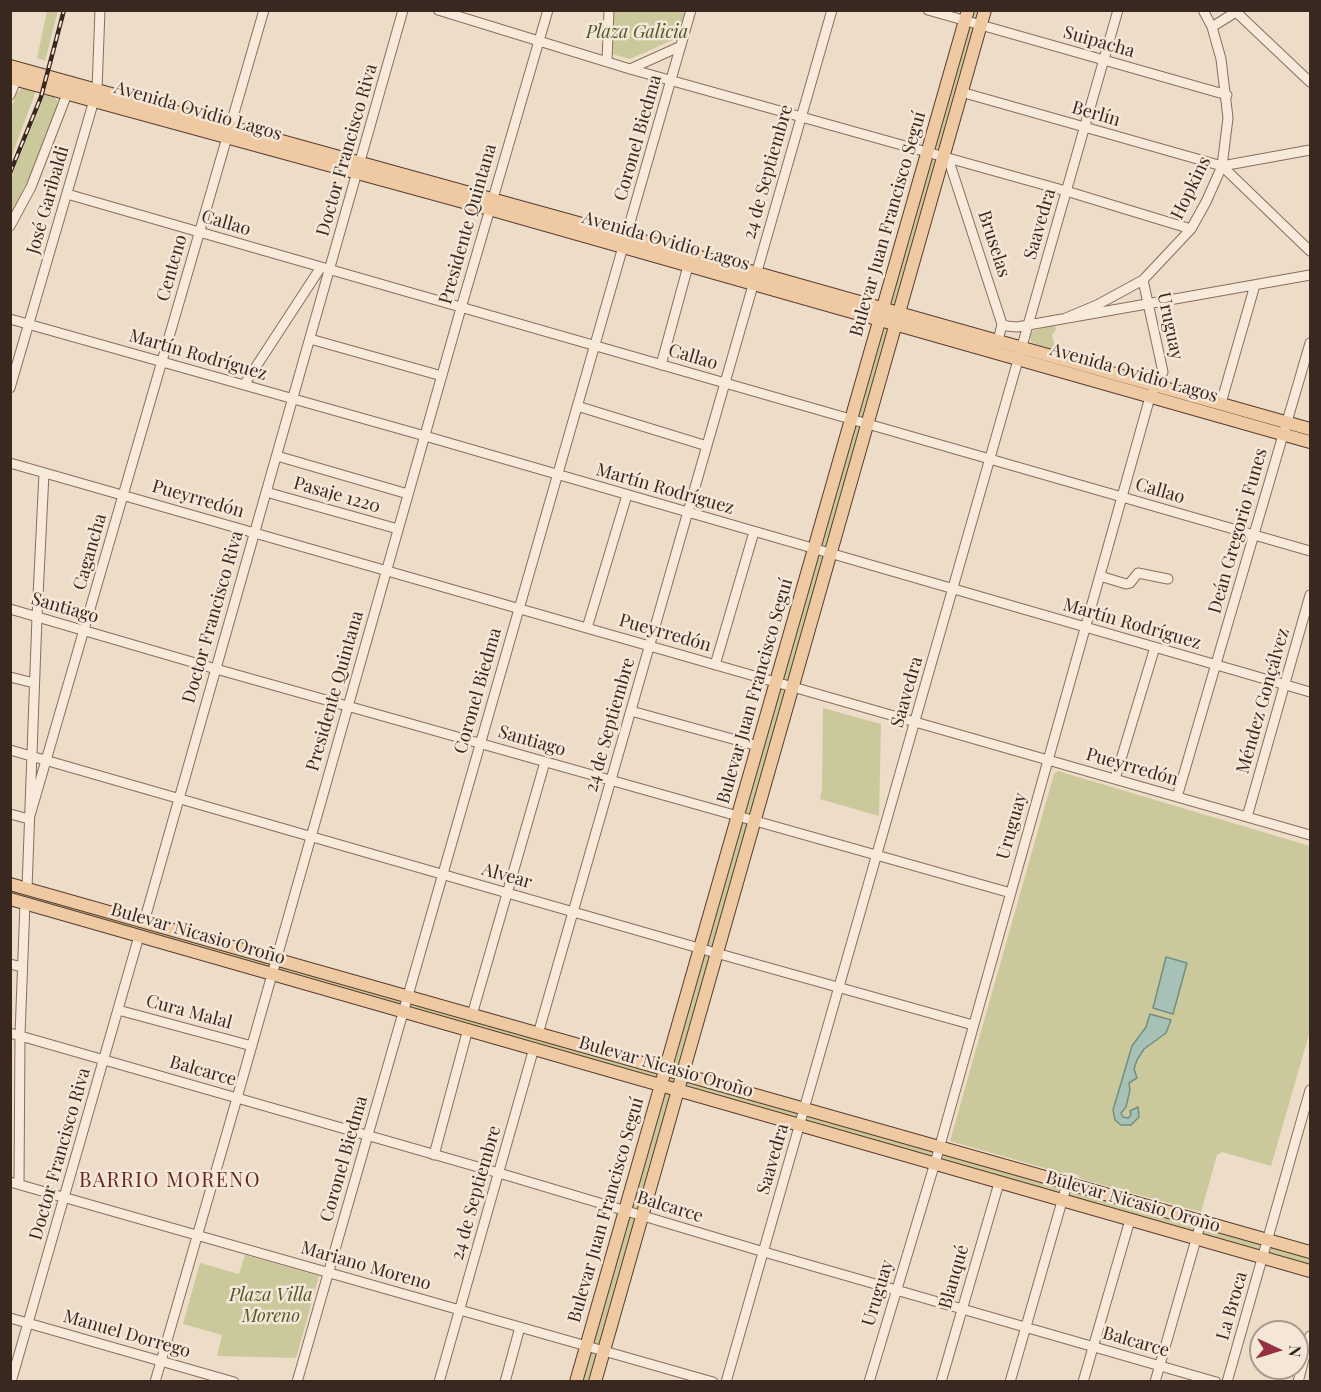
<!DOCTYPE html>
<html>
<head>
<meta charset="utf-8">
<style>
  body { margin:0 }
  #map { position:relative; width:1321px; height:1392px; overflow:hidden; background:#eddcc7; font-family:"Playfair Display",serif }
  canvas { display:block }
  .frame { position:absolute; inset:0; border:12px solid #392820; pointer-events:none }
  .north { position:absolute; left:1249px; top:1320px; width:60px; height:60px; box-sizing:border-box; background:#f5e7d7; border:2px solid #aa9b8e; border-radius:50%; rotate:94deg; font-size:16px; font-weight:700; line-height:24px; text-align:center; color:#392820 }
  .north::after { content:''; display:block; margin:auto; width:21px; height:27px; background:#962f40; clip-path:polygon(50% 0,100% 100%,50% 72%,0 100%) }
</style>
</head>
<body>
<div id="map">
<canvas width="1321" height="1392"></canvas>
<div class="frame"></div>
<div class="north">N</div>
</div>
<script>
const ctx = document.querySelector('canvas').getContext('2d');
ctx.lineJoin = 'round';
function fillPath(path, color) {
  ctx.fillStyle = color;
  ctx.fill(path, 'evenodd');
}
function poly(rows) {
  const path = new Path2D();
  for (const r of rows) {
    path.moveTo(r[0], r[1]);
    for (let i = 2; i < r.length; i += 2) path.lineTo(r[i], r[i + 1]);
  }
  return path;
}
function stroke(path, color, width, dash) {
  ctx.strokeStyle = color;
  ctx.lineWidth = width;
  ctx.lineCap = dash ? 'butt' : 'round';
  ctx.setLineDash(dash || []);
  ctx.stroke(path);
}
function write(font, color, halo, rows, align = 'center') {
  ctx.font = font + ' "Playfair Display",serif';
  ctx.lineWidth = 5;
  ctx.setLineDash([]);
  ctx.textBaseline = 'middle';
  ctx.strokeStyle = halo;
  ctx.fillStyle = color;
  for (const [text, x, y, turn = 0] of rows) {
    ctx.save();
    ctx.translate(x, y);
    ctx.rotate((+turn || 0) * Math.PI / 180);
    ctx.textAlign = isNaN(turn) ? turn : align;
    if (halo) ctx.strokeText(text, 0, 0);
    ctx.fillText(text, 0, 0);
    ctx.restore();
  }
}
const green = poly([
  [47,11,58,11,45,61,37,58],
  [614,11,685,11,677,38,630,59,612,54],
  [968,11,985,11,682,1075,1310,1252,1310,1271,678,1089,595,1381,576,1381,661,1084,11,899,10,884,665,1070],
  [22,88,36,91,11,158,11,110,16,94],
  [45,94,53,96,57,100,58,105,40,153,11,217,11,178],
  [1054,324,1056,329,1052,335,1056,350,1054,351,1031,342,1030,334,1033,331],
  [823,708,881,724,879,816,820,799,822,789],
  [1058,771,1310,846,1310,1031,1271,1166,1222,1152,1217,1155,1201,1212,1081,1179,1078,1175,1065,1172,1061,1173,950,1141,1054,774],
  [245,1255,319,1276,296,1358,217,1356,222,1335,183,1324,200,1263,239,1274]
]);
const water = poly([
  [1166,957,1187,963,1173,1014,1153,1008,1166,957],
  [1150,1014,1171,1020,1166,1033,1144,1049,1137,1060,1134,1069,1137,1078,1129,1083,1130,1090,1126,1107,1121,1113,1123,1117,1128,1118,1131,1115,1130,1111,1138,1107,1139,1117,1131,1125,1121,1125,1115,1120,1113,1110,1132,1046,1146,1027,1150,1014]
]);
const minor = poly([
  [438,10,630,69,1066,191,1191,229],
  [928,10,1227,95],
  [1234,10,1310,82],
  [1212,27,1239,10],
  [607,61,609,10],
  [630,69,681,46],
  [961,92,1222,166,1310,150],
  [10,95,16,80],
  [948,158,1002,324,998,341],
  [1222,166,1310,251],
  [67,194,1310,551],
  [10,226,31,187,67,94],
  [1066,318,1097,305,1143,280,1191,229,1206,202,1222,166,1228,118,1221,59,1212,27,1203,10],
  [10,319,425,436,1310,692],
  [1002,324,1007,326,1017,327,1310,275],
  [310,339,442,376],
  [661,365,688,266],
  [244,385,321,267],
  [10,388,97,90,100,10],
  [1221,403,1255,285],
  [577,406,707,446],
  [277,456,408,494],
  [10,463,1310,835],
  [266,492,398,529],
  [1100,576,1126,584,1130,583,1138,573,1168,579],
  [10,609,216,669,1011,893],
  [587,628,627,495],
  [715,665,754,532],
  [10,677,34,683],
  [631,711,758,746],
  [10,750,716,953,973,1025],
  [1115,779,1155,647],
  [1177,797,1310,343],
  [10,814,29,819,264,10],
  [1247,817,1310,595],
  [27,889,37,617,44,473],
  [144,922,403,10],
  [10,964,22,967],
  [118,1010,252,1046],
  [472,1015,545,762],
  [10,1033,499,1173,764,1252,1216,1382],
  [538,1034,832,10],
  [434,1155,468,1029],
  [10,1182,713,1382],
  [19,1184,20,1035,25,903],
  [10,1318,234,1382],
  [11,1382,139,936],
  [155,1382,237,1098,461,308,548,10],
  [297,1382,691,10],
  [439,1382,534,1048],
  [505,1382,520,1327],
  [726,1382,1118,10],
  [869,1382,937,1156,1150,397,1163,372,1143,280],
  [941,1382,999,1183],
  [1010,1382,1067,1184],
  [1083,1382,1130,1220],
  [1155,1382,1201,1222],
  [1227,1382,1310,1090],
  [1298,1382,1310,1336]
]);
const major = poly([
  [10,66,640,240,1310,429],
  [10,78,489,209,1310,442],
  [10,884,1310,1252],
  [10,899,1310,1271],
  [576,1382,968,10],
  [595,1382,985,10]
]);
const rail = poly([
  [10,173,41,97,64,10]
]);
const parkNames = [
  ["Plaza Galicia",637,32],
  ["Plaza Villa",271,1295],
  ["Moreno",271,1316]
];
const streetNames = [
  ["Suipacha",1099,42,16],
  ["Avenida Ovidio Lagos",198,111,16],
  ["Berlín",1096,114,16],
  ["Coronel Biedma",638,138,-74],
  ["Doctor Francisco Riva",347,150,-74],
  ["24 de Septiembre",768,172,-74],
  ["Hopkins",1191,188,-64],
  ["José Garibaldi",48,200,-74],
  ["Callao",226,223,16],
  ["Presidente Quintana",468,224,-74],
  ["Bulevar Juan Francisco Seguí",888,224,-74],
  ["Saavedra",1040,224,-74],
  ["Avenida Ovidio Lagos",666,241,16],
  ["Bruselas",994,244,72],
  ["Centeno",172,268,-74],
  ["Uruguay",1170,326,78],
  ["Martín Rodríguez",198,355,16],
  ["Callao",693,357,16],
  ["Avenida Ovidio Lagos",1134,373,16],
  ["Martín Rodríguez",665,489,16],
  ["Callao",1160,491,16],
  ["Pasaje 1220",337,495,16],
  ["Pueyrredón",198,499,16],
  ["Deán Gregorio Funes",1238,531,-74],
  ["Cagancha",90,552,-74],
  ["Santiago",65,608,16],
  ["Doctor Francisco Riva",213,617,-74],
  ["Martín Rodríguez",1132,624,16],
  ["Pueyrredón",665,633,16],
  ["Presidente Quintana",335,691,-74],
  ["Coronel Biedma",478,691,-74],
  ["Bulevar Juan Francisco Seguí",755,691,-74],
  ["Saavedra",907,692,-74],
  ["Méndez Gonçálvez",1263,701,-74],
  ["24 de Septiembre",610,725,-74],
  ["Santiago",532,741,16],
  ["Pueyrredón",1132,767,16],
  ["Uruguay",1012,826,-74],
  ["Alvear",507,876,16],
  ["Bulevar Nicasio Oroño",198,934,16],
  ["Cura Malal",189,1012,15],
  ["Bulevar Nicasio Oroño",666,1067,16],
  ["Balcarce",203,1071,16],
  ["Doctor Francisco Riva",60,1154,-74],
  ["Coronel Biedma",344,1159,-74],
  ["Saavedra",773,1159,-74],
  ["24 de Septiembre",476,1193,-74],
  ["Bulevar Nicasio Oroño",1133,1202,16],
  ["Balcarce",670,1207,17],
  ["Bulevar Juan Francisco Seguí",606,1210,-74],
  ["Mariano Moreno",366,1266,16],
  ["Blanqué",954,1277,-74],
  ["Uruguay",878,1293,-73],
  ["La Broca",1232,1306,-74],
  ["Manuel Dorrego",127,1334,16],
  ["Balcarce",1136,1342,16]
];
const neighbourhoodNames = [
  ["BARRIO MORENO",170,1181]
];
fillPath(green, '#cbc99b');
fillPath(water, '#a8c1b6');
stroke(water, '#6f9082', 1.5);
stroke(minor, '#896d5d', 11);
stroke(major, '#573c31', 14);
stroke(minor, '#f8eada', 9);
stroke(major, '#efc9a1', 12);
stroke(rail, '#392820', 4.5);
stroke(rail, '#f5e7d7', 2, [7]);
write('italic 18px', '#515527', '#f5e7d7', parkNames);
write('18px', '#392820', '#f5e7d7', streetNames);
ctx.letterSpacing = '1.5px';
write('20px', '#652421', '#f5e7d7', neighbourhoodNames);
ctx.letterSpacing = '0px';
</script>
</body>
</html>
